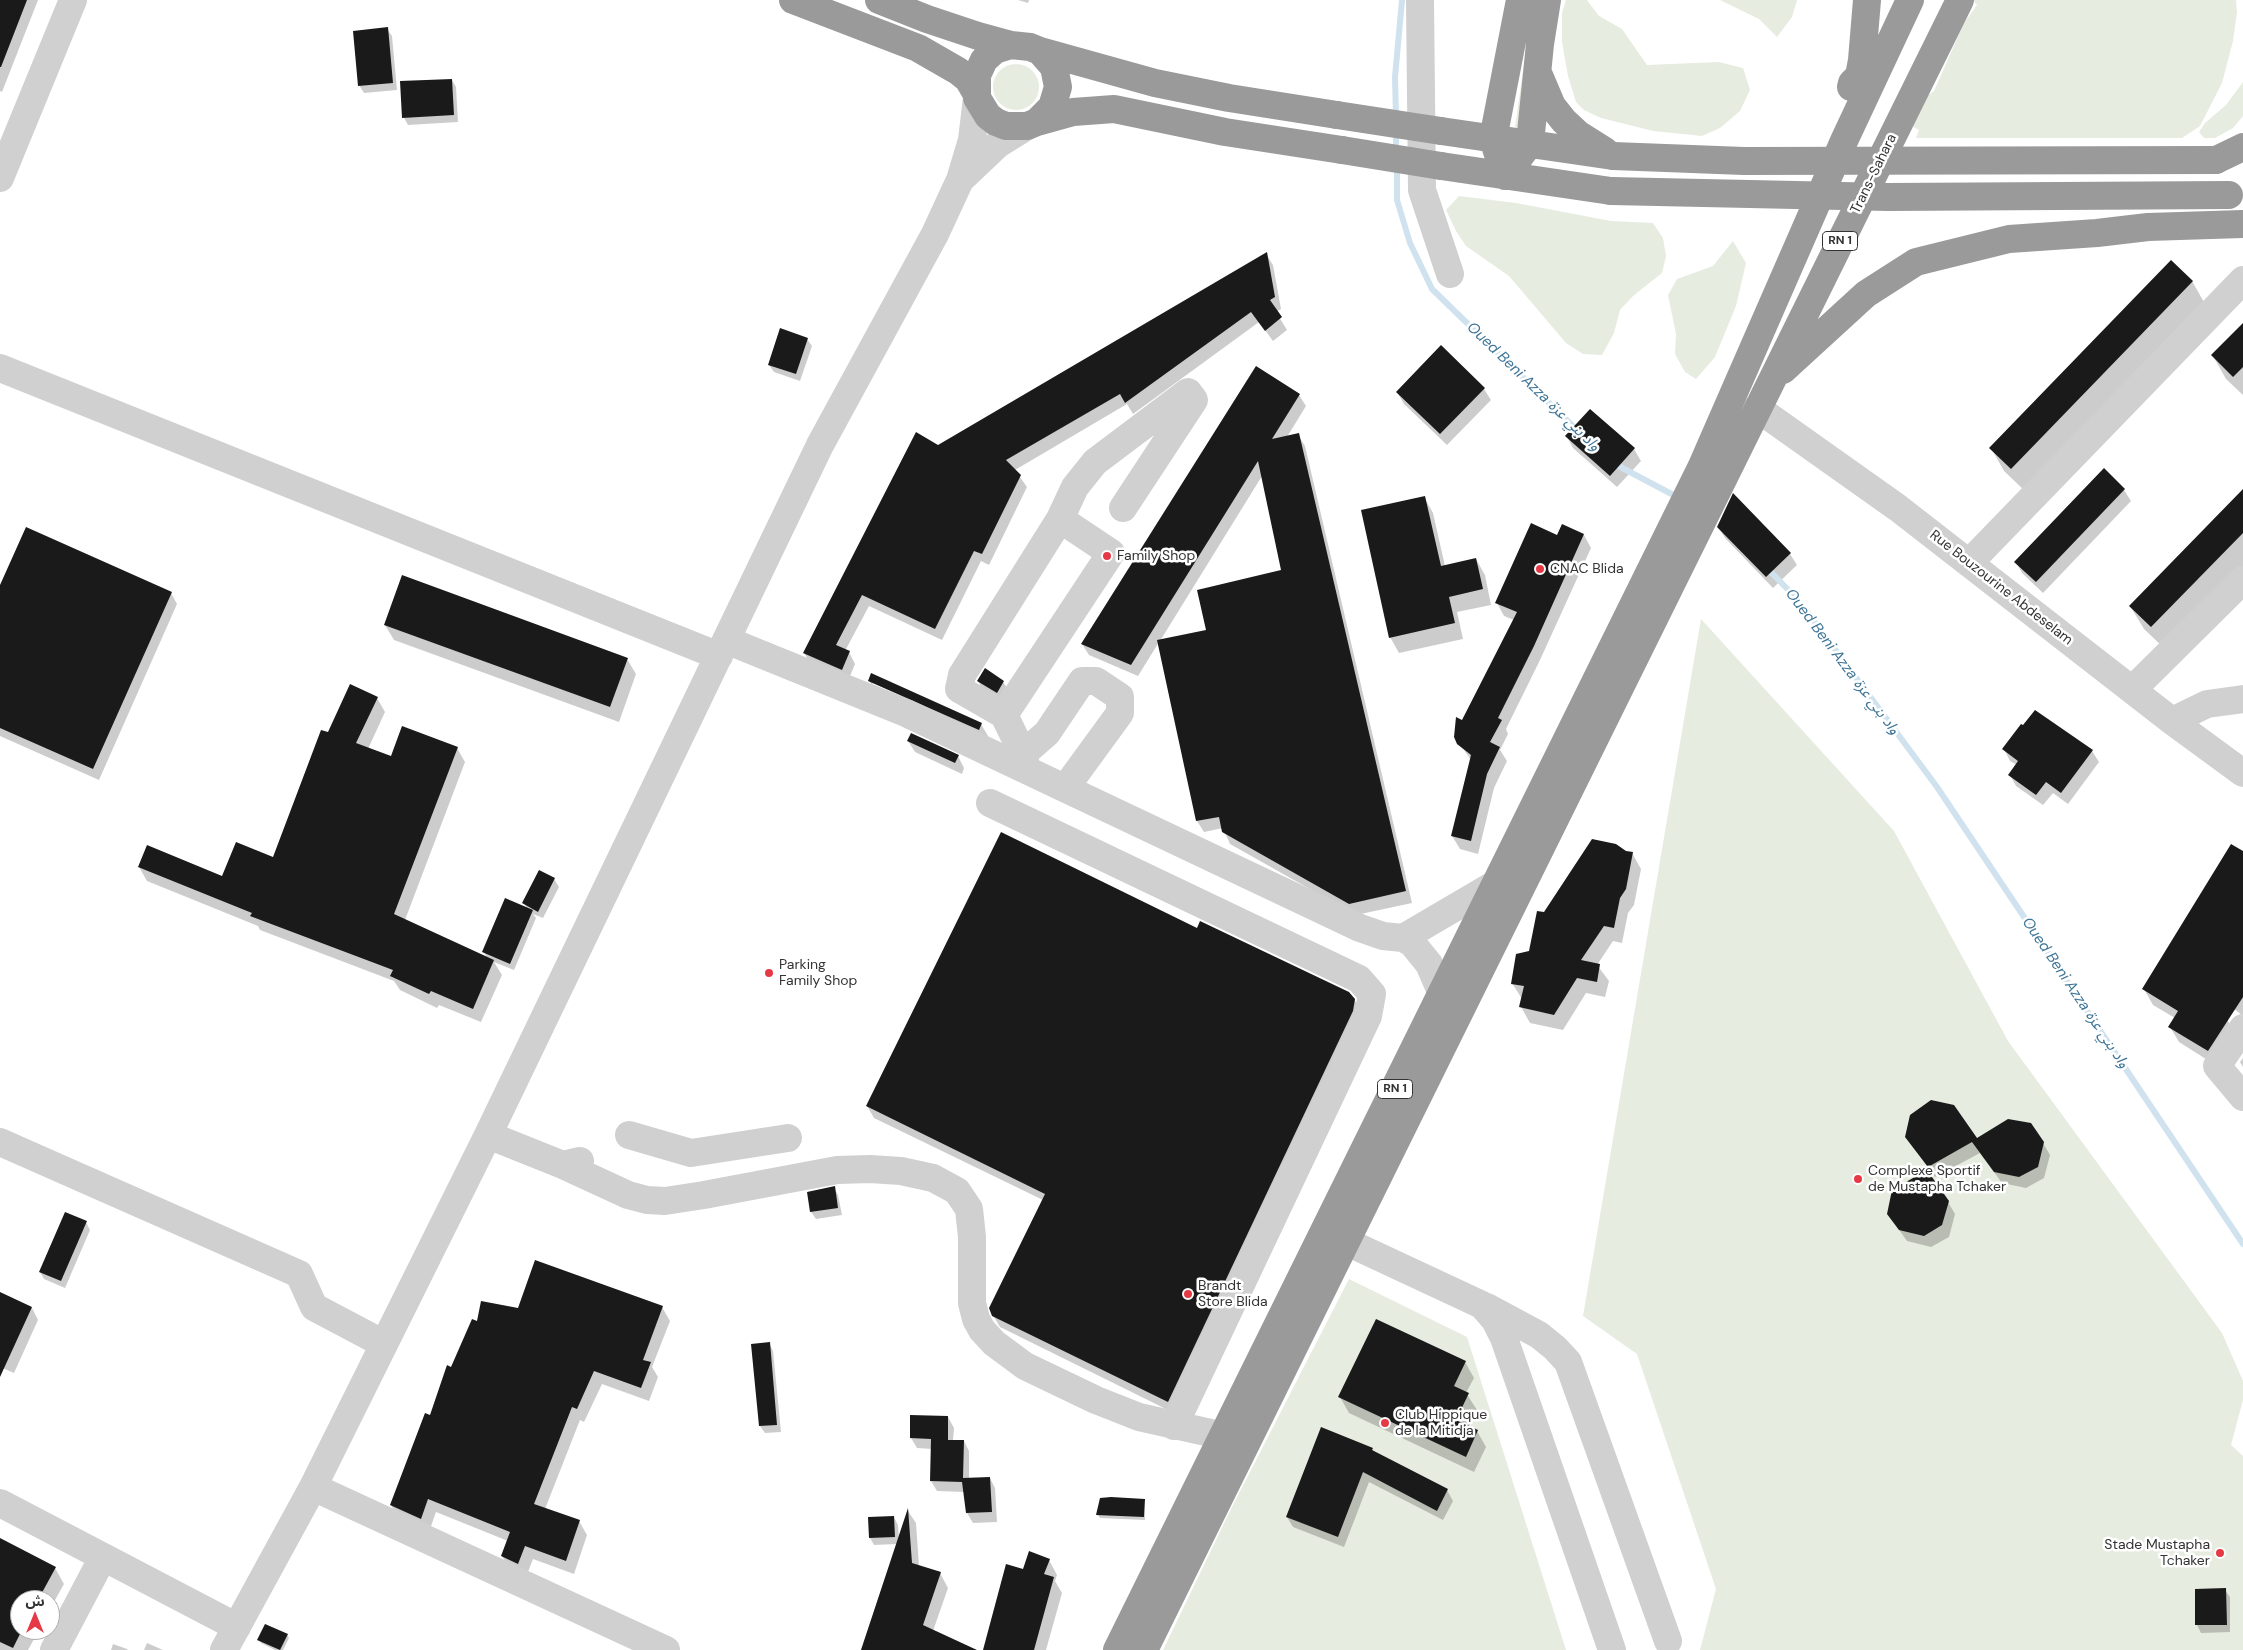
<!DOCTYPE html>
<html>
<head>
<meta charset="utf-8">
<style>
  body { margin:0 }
  #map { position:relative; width:2243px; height:1650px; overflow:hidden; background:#fff; font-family:"DM Sans","Noto Sans Arabic",sans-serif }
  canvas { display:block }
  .north { position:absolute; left:10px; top:1590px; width:50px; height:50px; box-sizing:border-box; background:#fff; border:1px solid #adadad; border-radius:50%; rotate:0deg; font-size:14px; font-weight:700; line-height:20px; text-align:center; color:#333 }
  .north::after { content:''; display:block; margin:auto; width:18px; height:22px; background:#e63946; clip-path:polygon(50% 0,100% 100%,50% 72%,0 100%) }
</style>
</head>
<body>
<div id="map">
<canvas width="2243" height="1650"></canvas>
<div class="north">ش</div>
</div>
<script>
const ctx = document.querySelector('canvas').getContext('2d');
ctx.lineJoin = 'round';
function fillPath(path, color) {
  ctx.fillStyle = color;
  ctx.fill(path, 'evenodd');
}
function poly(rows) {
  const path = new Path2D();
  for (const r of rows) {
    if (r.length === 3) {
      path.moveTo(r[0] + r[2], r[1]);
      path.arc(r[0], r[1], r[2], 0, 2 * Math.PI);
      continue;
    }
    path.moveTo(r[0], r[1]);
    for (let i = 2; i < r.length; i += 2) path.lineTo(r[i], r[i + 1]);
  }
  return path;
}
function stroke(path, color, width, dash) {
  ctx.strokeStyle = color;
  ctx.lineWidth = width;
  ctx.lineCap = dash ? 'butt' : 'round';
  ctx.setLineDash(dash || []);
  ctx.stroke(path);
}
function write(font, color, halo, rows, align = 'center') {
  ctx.font = font + ' "DM Sans","Noto Sans Arabic",sans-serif';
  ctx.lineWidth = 5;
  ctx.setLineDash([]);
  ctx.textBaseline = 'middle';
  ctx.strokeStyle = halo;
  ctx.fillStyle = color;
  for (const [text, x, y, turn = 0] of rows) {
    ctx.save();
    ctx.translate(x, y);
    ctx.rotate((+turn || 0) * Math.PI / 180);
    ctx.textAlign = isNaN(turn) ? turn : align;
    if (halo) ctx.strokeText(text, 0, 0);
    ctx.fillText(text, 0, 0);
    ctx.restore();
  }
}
const green = poly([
  [1566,0,1587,0,1599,16,1622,29,1647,65,1719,62,1743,68,1750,90,1740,111,1720,128,1702,136,1653,131,1601,118,1584,110,1576,102,1568,76,1562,42,1562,13],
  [1720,0,1797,0,1792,17,1777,37,1759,19],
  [1973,0,2236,0,2237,12,2233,41,2222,83,2200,126,2182,138,1916,138,1919,130,1909,124,1918,103,1934,91,1964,23,1977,5],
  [1530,23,1518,127,1517,128,1515,127],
  [1016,87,23],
  [2243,82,2243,116,2233,128,2215,138,2204,138,2199,132,2205,123,2226,105],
  [1459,196,1516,203,1611,221,1653,223,1663,238,1666,256,1662,273,1633,296,1620,310,1614,333,1602,355,1583,354,1566,343,1509,276,1466,246,1456,231,1446,210],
  [1733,241,1746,263,1736,306,1715,357,1696,379,1685,372,1675,354,1676,334,1668,295,1677,279,1713,266],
  [1701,619,1894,831,2008,1041,2222,1333,2243,1381,2243,1400,2231,1445,2243,1456,2243,1650,1700,1650,1716,1589,1637,1354,1583,1316],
  [1349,1279,1467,1337,1566,1650,1163,1650,1231,1509]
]);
const shadow = poly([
  [0,0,38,0,2,92,0,91],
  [1018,0,1029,0,1028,3],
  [387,29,392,36,397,90,364,93,359,85],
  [452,80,456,87,458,122,408,125,404,118],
  [1266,254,1273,265,1281,309,1276,312,1287,330,1273,341,1259,322,1133,414,1127,404,1015,470,1027,487,989,565,981,561,942,640,869,606,845,651,849,652,855,664,848,681,811,664,804,653,938,446],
  [2192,281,2205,304,2025,491,2004,471,1991,448],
  [2243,325,2243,395,2226,379,2213,356],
  [807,339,812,346,800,381,774,372,769,365],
  [1484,389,1491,400,1447,445,1404,404,1397,392],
  [1299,395,1306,406,1287,437,1298,435,1305,446,1412,903,1356,915,1230,844,1223,828,1204,832,1197,821,1159,642,1138,676,1089,655,1082,644],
  [1262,476,1283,571,1207,631,1160,641],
  [1567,437,1634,449,1641,461,1617,487,1573,448],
  [2124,490,2131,501,2043,593,2022,573,2016,562],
  [2243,491,2243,569,2165,649,2144,629,2130,606],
  [1424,497,1433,513,1445,566,1476,559,1485,575,1491,605,1457,612,1463,639,1399,653,1390,637],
  [1718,527,1790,554,1797,565,1773,588,1725,538],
  [1584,535,1591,548,1540,660,1506,729,1508,734,1500,750,1507,761,1494,788,1478,854,1460,849,1452,836,1471,760,1455,737,1514,620,1504,616,1497,603,1558,537],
  [0,588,171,593,177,604,99,780,0,736],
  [385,625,627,659,636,674,619,722,394,640],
  [872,674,981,724,988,736,985,741,876,692,869,680],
  [873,682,901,694,900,696,872,684],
  [978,681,1003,682,1008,689,1001,699,982,689],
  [377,698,385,712,368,749,391,757,457,748,465,762,405,920,487,958,484,952,527,909,524,903,540,872,554,879,559,887,543,918,533,914,536,918,514,970,494,962,502,975,481,1022,439,1005,437,1008,400,990,394,981,260,930,258,926,147,881,139,867,223,877,273,859,329,734],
  [908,741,958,756,964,768,962,774,915,752],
  [2004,749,2092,751,2099,762,2068,804,2053,793,2043,805,2016,786,2010,775,2017,765,2010,761],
  [1625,852,1632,853,1641,869,1634,905,1628,913,1622,943,1613,941,1597,965,1609,981,1605,997,1586,993,1563,1030,1530,1023,1521,1007,1522,999,1512,983,1530,952,1544,913],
  [2243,853,2243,1016,2224,1001,2217,1009,2228,1021,2237,1037,2217,1066,2179,1042,2170,1027,2175,1018,2153,1005,2144,989],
  [1354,999,1361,1011,1174,1413,1000,1327,993,1315,1043,1200,874,1118,867,1106],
  [2243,1058,2243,1067,2240,1062],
  [1906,1137,2043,1143,2050,1155,2044,1178,2026,1188,2002,1183,1980,1153,1935,1177],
  [834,1188,838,1195,842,1215,816,1219,811,1212,808,1193],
  [1948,1202,1955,1214,1949,1237,1931,1247,1907,1241,1888,1214],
  [86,1222,90,1230,65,1288,44,1279,40,1272],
  [0,1294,32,1308,38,1320,14,1373,0,1367],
  [662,1307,670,1321,652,1367,658,1377,649,1401,602,1384,584,1422,580,1420,545,1509,579,1521,587,1535,574,1574,533,1559,526,1577,510,1570,502,1556,508,1541,436,1512,429,1532,399,1519,391,1505,451,1368,478,1323,519,1309],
  [769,1343,773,1351,781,1432,765,1433,760,1426,753,1345],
  [1465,1362,1474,1378,1466,1393,1477,1410,1469,1427,1477,1431,1486,1447,1474,1472,1349,1413,1340,1397],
  [948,1417,954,1428,953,1441,964,1441,969,1451,969,1479,990,1478,995,1488,997,1522,973,1523,967,1513,965,1492,937,1491,931,1481,932,1449,917,1448,911,1438],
  [1372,1449,1375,1453,1447,1490,1453,1501,1443,1520,1369,1482,1344,1547,1293,1527,1287,1517],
  [1144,1501,1145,1520,1100,1518,1098,1515],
  [908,1511,916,1523,919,1566,940,1573,948,1588,933,1631,974,1650,861,1650,897,1544,874,1545,870,1538,894,1517,898,1525,899,1539],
  [0,1539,55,1568,64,1584,50,1609,50,1600,20,1600,20,1630,39,1630,28,1650,0,1650],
  [1049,1560,1057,1575,1055,1581,1062,1593,1046,1650,984,1650,1023,1570],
  [2196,1590,2225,1590,2230,1597,2230,1632,2201,1633,2197,1625],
  [287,1635,289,1638,283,1650,275,1650,261,1643,259,1640],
  [147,1643,163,1650,144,1650],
  [113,1644,127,1649,128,1650,111,1650]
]);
const stream = poly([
  [1396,117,1395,77,1402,0],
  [1396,130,1396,152],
  [1397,165,1397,200,1410,243,1432,289,1580,433],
  [1613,463,1679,498],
  [1766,567,1800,602,1937,787,2243,1244]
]);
const building = poly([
  [0,0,27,0,1,67,0,67],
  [388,27,393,83,358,86,353,31],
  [452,79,454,115,402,118,400,81],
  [1267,252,1275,297,1270,300,1282,317,1265,331,1251,312,1125,403,1120,394,1006,460,1021,475,982,554,974,551,935,629,862,595,836,645,850,651,842,670,803,653,916,432,938,445],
  [2171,260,2193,281,2011,469,1989,448],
  [2243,323,2243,367,2233,377,2211,355],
  [780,328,808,338,796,374,768,365],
  [1441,345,1485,388,1440,434,1396,392],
  [1256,366,1300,394,1272,439,1299,433,1406,891,1349,904,1222,832,1219,817,1196,821,1157,640,1206,630,1197,590,1281,570,1258,461,1131,665,1081,644],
  [1590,409,1635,448,1610,476,1565,436],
  [2104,468,2125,489,2036,582,2014,562],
  [2243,489,2243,533,2151,627,2129,606],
  [1733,493,1791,553,1766,577,1717,527],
  [1425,496,1441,566,1476,558,1483,589,1449,597,1455,623,1389,638,1361,510],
  [1531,523,1557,535,1562,524,1584,534,1534,646,1498,718,1502,720,1490,742,1500,747,1487,774,1471,841,1451,836,1471,755,1457,744,1454,737,1456,717,1462,720,1517,612,1495,603],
  [26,527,172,592,93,769,0,728,0,585],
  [402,575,628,658,610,707,384,625],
  [985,668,1004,681,997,693,977,681],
  [871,673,982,723,979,730,868,681],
  [350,684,378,697,356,743,391,756,402,726,458,747,394,914,494,960,473,1009,431,991,429,994,390,976,393,970,250,916,252,913,138,867,147,845,222,876,236,842,273,857,321,730,328,732],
  [2035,710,2093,750,2061,793,2046,782,2036,795,2008,775,2018,761,2002,749,2021,724,2023,725],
  [911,733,959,755,955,763,907,741],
  [1001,832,1197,928,1200,921,1349,992,1355,999,1353,1011,1168,1402,992,1316,989,1308,1045,1194,866,1106],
  [1592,839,1616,844,1626,851,1633,852,1626,889,1620,898,1614,928,1604,926,1581,960,1600,964,1597,982,1577,978,1554,1015,1519,1007,1524,986,1511,984,1516,954,1529,951,1537,911,1544,912],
  [2231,844,2243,851,2243,997,2208,1051,2168,1027,2178,1011,2142,989],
  [539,870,555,878,538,912,522,903],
  [505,898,533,910,510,964,482,952],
  [1931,1100,1954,1105,1977,1138,2008,1119,2031,1123,2044,1142,2038,1167,2019,1177,1994,1172,1972,1142,1928,1167,1905,1137,1910,1115],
  [1927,1170,1949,1201,1942,1225,1924,1236,1899,1230,1887,1214,1892,1190],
  [835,1186,838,1208,810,1212,807,1192],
  [65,1212,87,1221,61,1281,39,1272],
  [535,1260,663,1306,643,1360,651,1362,641,1388,594,1371,577,1409,572,1407,534,1504,580,1520,566,1561,525,1546,518,1564,501,1556,510,1532,428,1499,421,1519,390,1505,425,1413,430,1415,447,1365,451,1367,472,1319,477,1321,481,1301,518,1308],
  [0,1292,32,1307,0,1377],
  [1376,1319,1466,1361,1454,1386,1469,1393,1456,1420,1478,1430,1466,1457,1338,1397],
  [770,1342,777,1425,759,1426,751,1344],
  [910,1415,948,1416,948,1440,964,1440,963,1478,990,1477,992,1512,966,1513,962,1482,930,1481,931,1439,910,1438],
  [1321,1427,1373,1448,1372,1450,1448,1489,1437,1511,1363,1472,1338,1537,1286,1517],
  [1111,1497,1145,1499,1144,1517,1096,1515,1100,1498],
  [908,1508,912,1563,941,1572,923,1625,977,1650,861,1650],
  [894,1516,895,1537,869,1538,868,1517],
  [0,1538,56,1567,38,1600,20,1600,20,1630,22,1630,13,1648,0,1642],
  [1029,1551,1050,1559,1044,1574,1054,1577,1034,1650,983,1650,1006,1564,1023,1569],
  [2226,1588,2227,1625,2195,1625,2195,1589],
  [265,1624,288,1634,280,1650,257,1640]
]);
const minor = poly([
  [1420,0,1422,190,1450,274],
  [0,178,73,0],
  [961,179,998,144,1027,126],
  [0,368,719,656],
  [1757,408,1898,508,2172,721,2243,773],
  [1060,519,1075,487,1095,462,1188,392,1194,400,1123,508],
  [1969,563,2243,280],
  [726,640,906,713,1360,928,1383,936,1403,938,1412,943,1429,964,1442,994],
  [2132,690,2243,580],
  [1004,715,1111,553,1060,519,962,675,959,689,1004,715,1023,754,1027,769],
  [2172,721,2207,704,2243,699],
  [1023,754,1047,733,1082,681,1096,681,1120,697,1120,713,1066,787],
  [990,803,1359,979,1372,994,1368,1016,1174,1426],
  [1403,938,1495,884],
  [2243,1028,2217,1066,2243,1097],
  [488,1135,563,1165,580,1161],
  [629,1135,691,1153,788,1138],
  [0,1142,299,1274,314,1307,384,1344],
  [563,1165,628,1195,647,1200,665,1201,704,1195,837,1170,870,1169,901,1171,933,1178,957,1191,969,1209,972,1237,972,1303,976,1319,982,1330,994,1343,1025,1366,1096,1400,1139,1417,1224,1436],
  [1347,1242,1482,1305,1495,1320,1504,1338,1612,1650],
  [1487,1307,1539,1335,1555,1348,1568,1362,1668,1641],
  [313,1487,666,1650],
  [0,1503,237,1627],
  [54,1650,103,1557],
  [224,1650,313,1487,488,1135,820,445,935,234,960,180,972,140,977,98]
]);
const highway = poly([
  [793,0,918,48,958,71,968,79,975,91],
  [879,0,927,19,978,36,1011,45,1030,47,1040,51,1054,67,1058,87,1052,107,1037,122,1027,126,1006,126,996,122,988,116,977,98,977,75,984,60,995,50,1011,45],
  [1040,51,1155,83,1229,98,1337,115],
  [1538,73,1552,106,1564,121,1578,134,1605,151],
  [1851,87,1852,83,1859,76,1862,60,1867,0],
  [1037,122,1073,112,1114,109,1225,132,1342,150],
  [1441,131,1613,156],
  [2216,160,2243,147],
  [1441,166,1611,191],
  [1505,176,1530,143,1540,44,1547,0],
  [1505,176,1493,139,1520,0],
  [1783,370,1866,294,1916,262,2009,239,2097,233,2148,227,2243,224],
  [1117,1650,1701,468,1843,143,1910,0],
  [1144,1650,1960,0]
]);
const highwayBridge = poly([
  [1337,115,1441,131],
  [1342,150,1441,166],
  [1613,156,1744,161,2216,160],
  [1611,191,1888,197,2229,195]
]);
const markers = [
  [1107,556,5,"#e63946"],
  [1540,569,5,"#e63946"],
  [769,973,5,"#e63946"],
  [1858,1179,5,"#e63946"],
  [1188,1294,5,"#e63946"],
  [1385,1423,5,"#e63946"],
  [2220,1553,5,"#e63946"]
];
const shields = [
  [1840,241,35],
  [1395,1089,35]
];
const shieldNames = [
  ["RN 1",1840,241],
  ["RN 1",1395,1089]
];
const streetNames = [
  ["Trans-Sahara",1874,174,-64],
  ["Rue Bouzourine Abdeselam",2001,588,38]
];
const poiNames = [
  ["Family Shop",1117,556],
  ["CNAC Blida",1550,569],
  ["Parking",779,965],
  ["Family Shop",779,981],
  ["Complexe Sportif",1868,1171],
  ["de Mustapha Tchaker",1868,1187],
  ["Brandt",1198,1286],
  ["Store Blida",1198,1302],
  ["Club Hippique",1395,1415],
  ["de la Mitidja",1395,1431],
  ["Stade Mustapha",2210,1545,"right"],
  ["Tchaker",2210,1561,"right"]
];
const waterNames = [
  ["Oued Beni Azza واد بني عزة",1533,387,44],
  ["Oued Beni Azza واد بني عزة",1842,662,53],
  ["Oued Beni Azza واد بني عزة",2075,993,56]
];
fillPath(green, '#e6ecdf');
fillPath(shadow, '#0003');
stroke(stream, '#cfe2ee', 6);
fillPath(building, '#1a1a1a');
stroke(minor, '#d0d0d0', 28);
stroke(highway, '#9a9a9a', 28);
stroke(highwayBridge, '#9a9a9a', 28);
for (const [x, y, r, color] of markers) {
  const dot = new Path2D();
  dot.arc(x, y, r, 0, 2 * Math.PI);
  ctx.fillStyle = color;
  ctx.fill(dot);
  stroke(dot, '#fff', 2);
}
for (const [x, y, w] of shields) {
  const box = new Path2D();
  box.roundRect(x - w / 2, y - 9.5, w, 19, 4);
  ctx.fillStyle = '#fff';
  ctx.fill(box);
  stroke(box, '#333', 1);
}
write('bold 12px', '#333', null, shieldNames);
write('14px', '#333', '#fff', streetNames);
write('14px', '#333', '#fff', poiNames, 'left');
write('italic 15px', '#3f7597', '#fff', waterNames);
</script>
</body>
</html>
